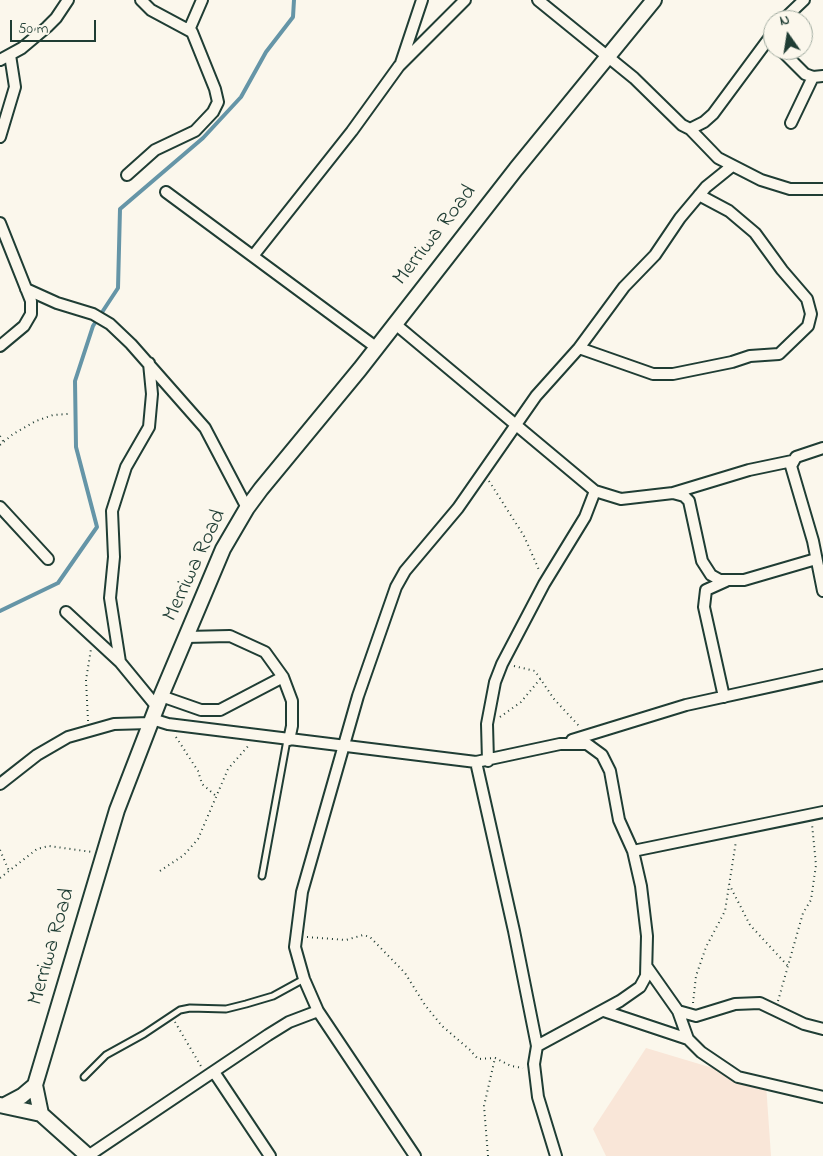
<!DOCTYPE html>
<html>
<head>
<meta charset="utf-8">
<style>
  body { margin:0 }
  #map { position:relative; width:823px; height:1156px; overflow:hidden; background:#fbf7ec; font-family:"Indie Flower",sans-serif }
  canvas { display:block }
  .north { position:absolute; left:763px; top:10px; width:50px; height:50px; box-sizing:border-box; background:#fbf7ec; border:1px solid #a3ada2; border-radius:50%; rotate:347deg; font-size:14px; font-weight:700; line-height:20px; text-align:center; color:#1f3d34 }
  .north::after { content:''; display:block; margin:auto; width:18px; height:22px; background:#1f3d34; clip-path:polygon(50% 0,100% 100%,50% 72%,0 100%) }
  .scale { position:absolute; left:10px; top:20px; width:86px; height:22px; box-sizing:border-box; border:2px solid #1f3d34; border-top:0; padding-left:6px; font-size:15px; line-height:18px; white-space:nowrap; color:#1f3d34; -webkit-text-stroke:4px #fbf7ec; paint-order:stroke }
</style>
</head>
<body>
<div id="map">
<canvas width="823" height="1156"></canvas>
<div class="north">N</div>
<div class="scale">50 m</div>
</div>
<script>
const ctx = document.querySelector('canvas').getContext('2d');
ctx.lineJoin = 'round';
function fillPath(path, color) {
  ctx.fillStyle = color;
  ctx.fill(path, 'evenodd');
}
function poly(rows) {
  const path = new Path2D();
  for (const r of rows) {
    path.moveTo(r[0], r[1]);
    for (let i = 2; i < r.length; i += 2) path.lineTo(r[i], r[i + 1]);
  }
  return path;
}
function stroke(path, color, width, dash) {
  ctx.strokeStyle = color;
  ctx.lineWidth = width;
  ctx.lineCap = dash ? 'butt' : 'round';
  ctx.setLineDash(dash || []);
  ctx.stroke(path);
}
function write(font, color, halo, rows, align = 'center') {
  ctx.font = font + ' "Indie Flower",sans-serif';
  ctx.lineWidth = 4.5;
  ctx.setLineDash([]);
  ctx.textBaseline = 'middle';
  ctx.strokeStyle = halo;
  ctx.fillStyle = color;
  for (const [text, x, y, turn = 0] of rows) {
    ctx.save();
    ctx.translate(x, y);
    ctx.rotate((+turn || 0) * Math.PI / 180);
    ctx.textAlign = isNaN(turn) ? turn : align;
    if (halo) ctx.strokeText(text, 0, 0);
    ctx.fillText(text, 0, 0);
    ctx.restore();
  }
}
const built = poly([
  [646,1048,766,1084,771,1156,606,1156,593,1129]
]);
const stream = poly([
  [0,611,58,583,97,527,76,447,75,381,93,326,118,288,120,209,203,138,241,97,266,52,293,17,294,0]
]);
const path = poly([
  [0,436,3,441],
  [0,445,13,434,36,421,53,415,68,414],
  [489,481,524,536,539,570],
  [514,666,535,671,554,699,579,726],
  [500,717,521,702,541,678],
  [88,721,86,680,91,649],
  [176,737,198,771,202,784,216,796],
  [0,850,9,871],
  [160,871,184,855,198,839,228,769,250,744],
  [0,878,37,849,49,846,92,852],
  [729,884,750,925,788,966],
  [307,937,346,940,363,935,370,937,405,973,425,1005,442,1026,470,1050,478,1059,495,1058,511,1066,523,1068],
  [778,1001,803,913,811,900,816,865,812,824],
  [693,1003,696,976,706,947,725,911,736,841],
  [175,1022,202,1068],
  [488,1156,484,1106,495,1058]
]);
const lane = poly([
  [262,876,287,740],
  [84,1077,106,1055,144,1034,180,1010,190,1008,226,1009,246,1004,273,996,304,979]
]);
const street = poly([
  [538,0,634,78,682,125,690,129,704,122,713,114,773,33],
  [783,20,804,0],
  [189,30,202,0],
  [781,50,805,74,813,77,823,76],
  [0,60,22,48,47,27,56,18,68,0],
  [401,63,422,0],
  [791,123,813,77],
  [690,129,718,158,761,180,790,189,823,189],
  [0,137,15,87,10,55],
  [127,175,155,150,195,131,213,112,218,102,215,89,192,32,151,10,141,0],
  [166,192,377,348],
  [0,223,31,301,31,314,24,326,0,346],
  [253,256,352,131,399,66,465,0],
  [26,289,57,303,93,314,110,324,131,344,205,428,247,508],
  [394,323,595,491,585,517,544,584,502,664,495,682,487,724,488,761],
  [579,348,653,374,673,374,732,362,750,356,779,354,808,326,811,314,807,299,782,270,755,233,729,211,699,195],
  [823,448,796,457,791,466,813,541,823,591],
  [595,491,621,499,673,493,684,496,689,501,702,561,711,575,720,580,744,580,816,559],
  [673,493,749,470,792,461],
  [0,507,48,559],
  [66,612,120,662,157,707],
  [186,637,230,636,265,652,283,677,292,701,292,726,289,740],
  [120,662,110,598,114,557,112,511,126,467,149,427,152,394,149,363],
  [161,696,201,710,220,710,283,677],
  [724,697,704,607,706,590,726,581],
  [152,719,168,724,476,762,560,744,587,744,602,755,610,771,619,820,633,851,641,886,647,936,646,976,640,987,620,1001,537,1046,534,1064,538,1097,556,1156],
  [572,740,686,705,823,675],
  [476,762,514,931,537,1046],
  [0,784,37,755,68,737,114,724,150,723],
  [633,851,823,812],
  [647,967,678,1011,688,1039,701,1052,738,1077,823,1097],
  [604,1011,688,1039],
  [678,1011,696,1016,735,1004,760,1003,804,1024,823,1029],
  [214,1072,270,1156],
  [88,1156,268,1035,289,1022,318,1011],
  [415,1156,318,1011,304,979,295,947,302,892,358,696,396,587,405,571,458,508,536,396,579,348,624,287,655,255,680,218,706,187,732,166]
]);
const secondary = poly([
  [0,1105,41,1114],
  [5,1105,22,1096,35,1085],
  [88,1156,41,1114,35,1085,117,810,161,696,223,549,247,508,261,489,360,369,516,169,654,0]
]);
const streetNames = [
  ["Merriwa Road",436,236,-52],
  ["Merriwa Road",196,566,-65],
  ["Merriwa Road",53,947,-74]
];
fillPath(built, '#f9e6d8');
stroke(stream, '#6595a7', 4);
stroke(lane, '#1f3d34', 9);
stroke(street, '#1f3d34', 14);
stroke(secondary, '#1f3d34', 18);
stroke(path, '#1f3d34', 2, [1, 4]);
stroke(lane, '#fbf7ec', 5);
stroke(street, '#fbf7ec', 10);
stroke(secondary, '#fbf7ec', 14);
write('22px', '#1f3d34', '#fbf7ec', streetNames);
</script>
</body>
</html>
